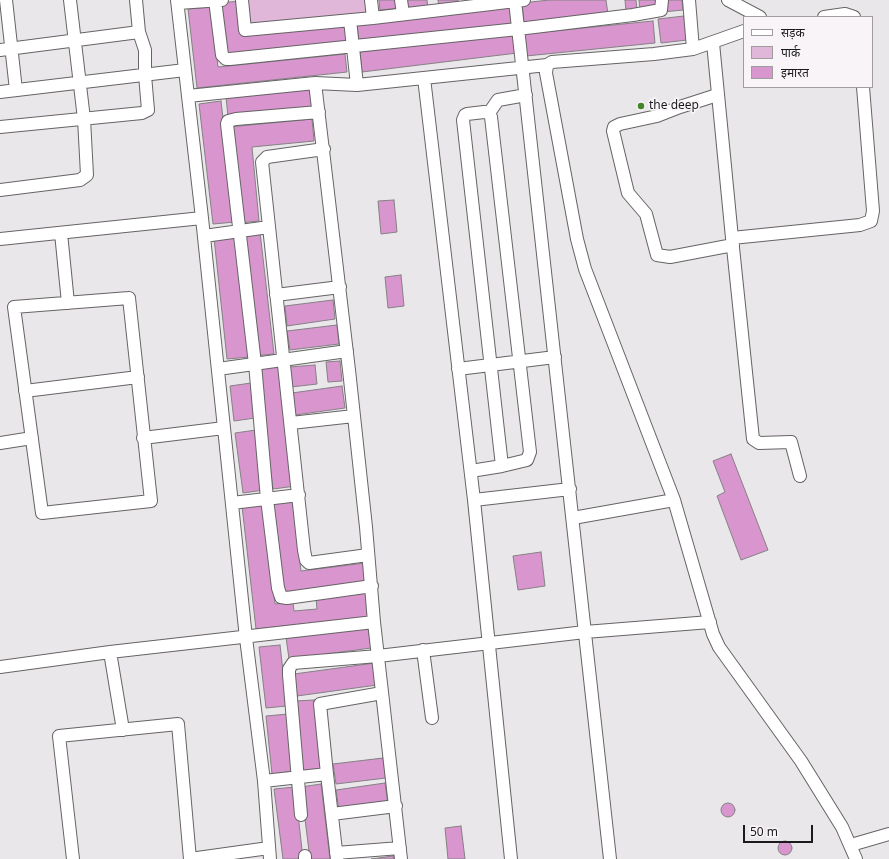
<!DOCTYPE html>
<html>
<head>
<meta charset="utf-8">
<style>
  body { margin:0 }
  #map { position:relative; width:889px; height:859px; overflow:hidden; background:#eae7ea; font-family:"Noto Sans","Noto Sans Devanagari",sans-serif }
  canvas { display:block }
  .legend { position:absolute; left:743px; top:16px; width:130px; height:72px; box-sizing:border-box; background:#f8f4f7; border:1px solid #a09d9f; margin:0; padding:5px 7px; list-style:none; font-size:12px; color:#1c1b1c }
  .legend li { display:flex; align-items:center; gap:8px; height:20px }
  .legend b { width:20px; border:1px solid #a09d9f }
  .scale { position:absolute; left:743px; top:825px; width:70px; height:18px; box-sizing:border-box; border:2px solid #1c1b1c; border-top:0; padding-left:5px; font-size:12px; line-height:14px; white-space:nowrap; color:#1c1b1c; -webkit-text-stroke:3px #f8f4f7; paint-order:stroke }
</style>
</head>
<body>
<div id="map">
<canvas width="889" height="859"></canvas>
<ul class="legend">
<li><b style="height:5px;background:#fff"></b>सड़क</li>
<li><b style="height:11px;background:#e0b6d9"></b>पार्क</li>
<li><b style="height:11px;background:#d895ce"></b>इमारत</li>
</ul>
<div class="scale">50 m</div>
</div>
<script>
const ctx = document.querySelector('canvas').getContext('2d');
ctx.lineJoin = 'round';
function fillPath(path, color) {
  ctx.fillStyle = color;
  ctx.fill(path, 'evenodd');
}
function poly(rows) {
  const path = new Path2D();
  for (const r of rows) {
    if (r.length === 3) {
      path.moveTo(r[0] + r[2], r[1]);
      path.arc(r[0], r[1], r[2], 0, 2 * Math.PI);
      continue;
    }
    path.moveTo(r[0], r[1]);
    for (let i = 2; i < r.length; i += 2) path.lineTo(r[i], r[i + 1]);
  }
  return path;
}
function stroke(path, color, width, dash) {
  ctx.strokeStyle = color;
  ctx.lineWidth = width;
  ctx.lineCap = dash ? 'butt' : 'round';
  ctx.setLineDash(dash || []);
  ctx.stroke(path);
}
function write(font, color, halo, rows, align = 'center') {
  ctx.font = font + ' "Noto Sans",sans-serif';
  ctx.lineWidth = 3.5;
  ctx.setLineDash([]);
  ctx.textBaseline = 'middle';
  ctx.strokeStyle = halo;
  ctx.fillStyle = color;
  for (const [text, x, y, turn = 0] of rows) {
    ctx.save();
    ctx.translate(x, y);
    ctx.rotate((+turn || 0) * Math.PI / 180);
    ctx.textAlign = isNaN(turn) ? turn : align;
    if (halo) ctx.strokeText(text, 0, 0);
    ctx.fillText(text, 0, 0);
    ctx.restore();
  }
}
const green = poly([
  [245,0,368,0,369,14,248,24]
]);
const building = poly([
  [379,0,399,0,400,8,380,10,379,0],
  [407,0,427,0,428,9,408,11,407,0],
  [438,0,458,0,459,5,439,7,438,0],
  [549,0,606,0,608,14,524,23,522,3,549,0],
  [625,0,636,0,637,10,626,11,625,0],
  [639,0,657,0,658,8,640,10,639,0],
  [662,0,682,0,683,10,663,12,662,0],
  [240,1,244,35,347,23,349,43,226,57,220,3,240,1],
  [211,7,218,67,345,54,347,72,197,88,188,9,211,7],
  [511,7,513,26,359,43,357,24,511,7],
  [684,16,687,40,661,43,658,19,684,16],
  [653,21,655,43,526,56,524,34,653,21],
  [514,33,517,53,362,72,360,52,514,33],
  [311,88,313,108,228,117,226,97,311,88],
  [221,101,235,222,213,224,199,104,221,101],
  [312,119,314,141,252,147,259,221,239,223,229,127,312,119],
  [394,200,397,232,381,234,378,201,394,200],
  [260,232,274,354,254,356,240,235,260,232],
  [236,236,250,357,227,359,214,238,236,236],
  [401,275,404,306,388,308,385,277,401,275],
  [333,300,335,319,287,326,285,306,333,300],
  [337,325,339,344,290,350,287,331,337,325],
  [340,361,342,381,328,382,326,362,340,361],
  [281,365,296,486,273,489,258,368,281,365],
  [315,365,317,384,291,387,289,367,315,365],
  [251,383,255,418,234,421,230,386,251,383],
  [342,386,345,408,295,415,292,393,342,386],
  [256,430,264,490,243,493,235,433,256,430],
  [731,454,768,550,741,560,717,496,725,492,713,461,731,454],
  [292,497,301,571,365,563,368,585,283,595,272,500,292,497],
  [264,504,275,604,293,602,294,611,317,609,316,598,366,592,369,617,256,629,242,506,264,504],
  [541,552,545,586,518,590,513,556,541,552],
  [368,626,371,648,289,659,286,637,368,626],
  [280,645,287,706,266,708,259,647,280,645],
  [375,663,377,685,297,696,294,674,375,663],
  [314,700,321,770,302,771,295,701,314,700],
  [288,714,294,771,272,774,266,716,288,714],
  [383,758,386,778,336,784,333,764,383,758],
  [385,783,388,805,339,811,336,790,385,783],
  [321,784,330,859,310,859,301,787,321,784],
  [295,787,303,859,283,859,274,789,295,787],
  [728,810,7],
  [461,826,465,859,448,859,445,828,461,826],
  [785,848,7],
  [393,856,394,859,371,859,393,856]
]);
const minor = poly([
  [6,0,16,90],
  [177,0,202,218,246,638,264,781,270,859],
  [215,0,222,55,226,59,230,59,518,29,633,15,661,10,662,0],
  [242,0,245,30,373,18,371,0],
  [401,0,403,14],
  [491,0,491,4,515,1],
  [524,0,515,1,610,859],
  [689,0,693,49],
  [728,0,760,17],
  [178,3,222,0],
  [824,17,845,14,854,17],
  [373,18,491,4],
  [350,20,357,85],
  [744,31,693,49,654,54,552,62,547,65,546,73,577,239,585,269,674,500,713,634,719,647,801,761,842,827,856,859],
  [713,43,732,238,860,225,871,221,873,211,863,87],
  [0,50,139,32],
  [424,78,474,500,570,489],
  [315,83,349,370,366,527,374,622,401,859],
  [0,92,185,70],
  [717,95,680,107,657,116,620,124,614,127,613,131,628,193,646,214,657,255,670,257,733,245],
  [188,96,315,83,357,85,547,65],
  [319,112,236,119,228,121,227,124,255,364,267,499,278,588,281,597,287,598,372,586],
  [489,113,498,100,526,95],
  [0,127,142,113,148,110,145,75,145,50,139,32,136,0],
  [324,149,267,157,262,162,304,550,306,560,309,563,368,555],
  [0,190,80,180,87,175,84,119,70,0],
  [61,233,68,303],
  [204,236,269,227],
  [732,238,753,439,759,443,791,442,800,476],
  [0,239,202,218],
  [276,295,340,287],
  [129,298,151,501,42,513,14,307,129,298],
  [218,369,347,351],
  [458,369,555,357],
  [25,391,138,377],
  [291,423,354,416],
  [143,438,224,428],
  [0,443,32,438],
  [471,471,502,466,527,460,530,452,491,117,489,113,484,112,467,114,465,115,463,120,502,466],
  [474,500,511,859],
  [232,503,299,495],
  [573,518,674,500],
  [423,650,432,718],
  [110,652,123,730],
  [0,667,110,652,374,622],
  [327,774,337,859],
  [264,781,327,774,320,704,382,693],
  [332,814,396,806],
  [301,815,289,675,289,669,293,663,378,656,585,632,710,622],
  [851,845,889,834],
  [336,853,400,848],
  [305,856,305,859],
  [73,859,59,736,178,724,190,859,269,848]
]);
const markers = [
  [641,106,4,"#438629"]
];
const poiNames = [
  ["the deep",649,106]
];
fillPath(green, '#e0b6d9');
fillPath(building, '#d895ce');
stroke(building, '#848184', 1);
stroke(minor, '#666365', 14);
stroke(minor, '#fff', 12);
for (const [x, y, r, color] of markers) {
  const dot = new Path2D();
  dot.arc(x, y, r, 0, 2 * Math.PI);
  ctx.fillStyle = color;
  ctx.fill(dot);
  stroke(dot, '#f8f4f7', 1.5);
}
write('12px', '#1c1b1c', '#f8f4f7', poiNames, 'left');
</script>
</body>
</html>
